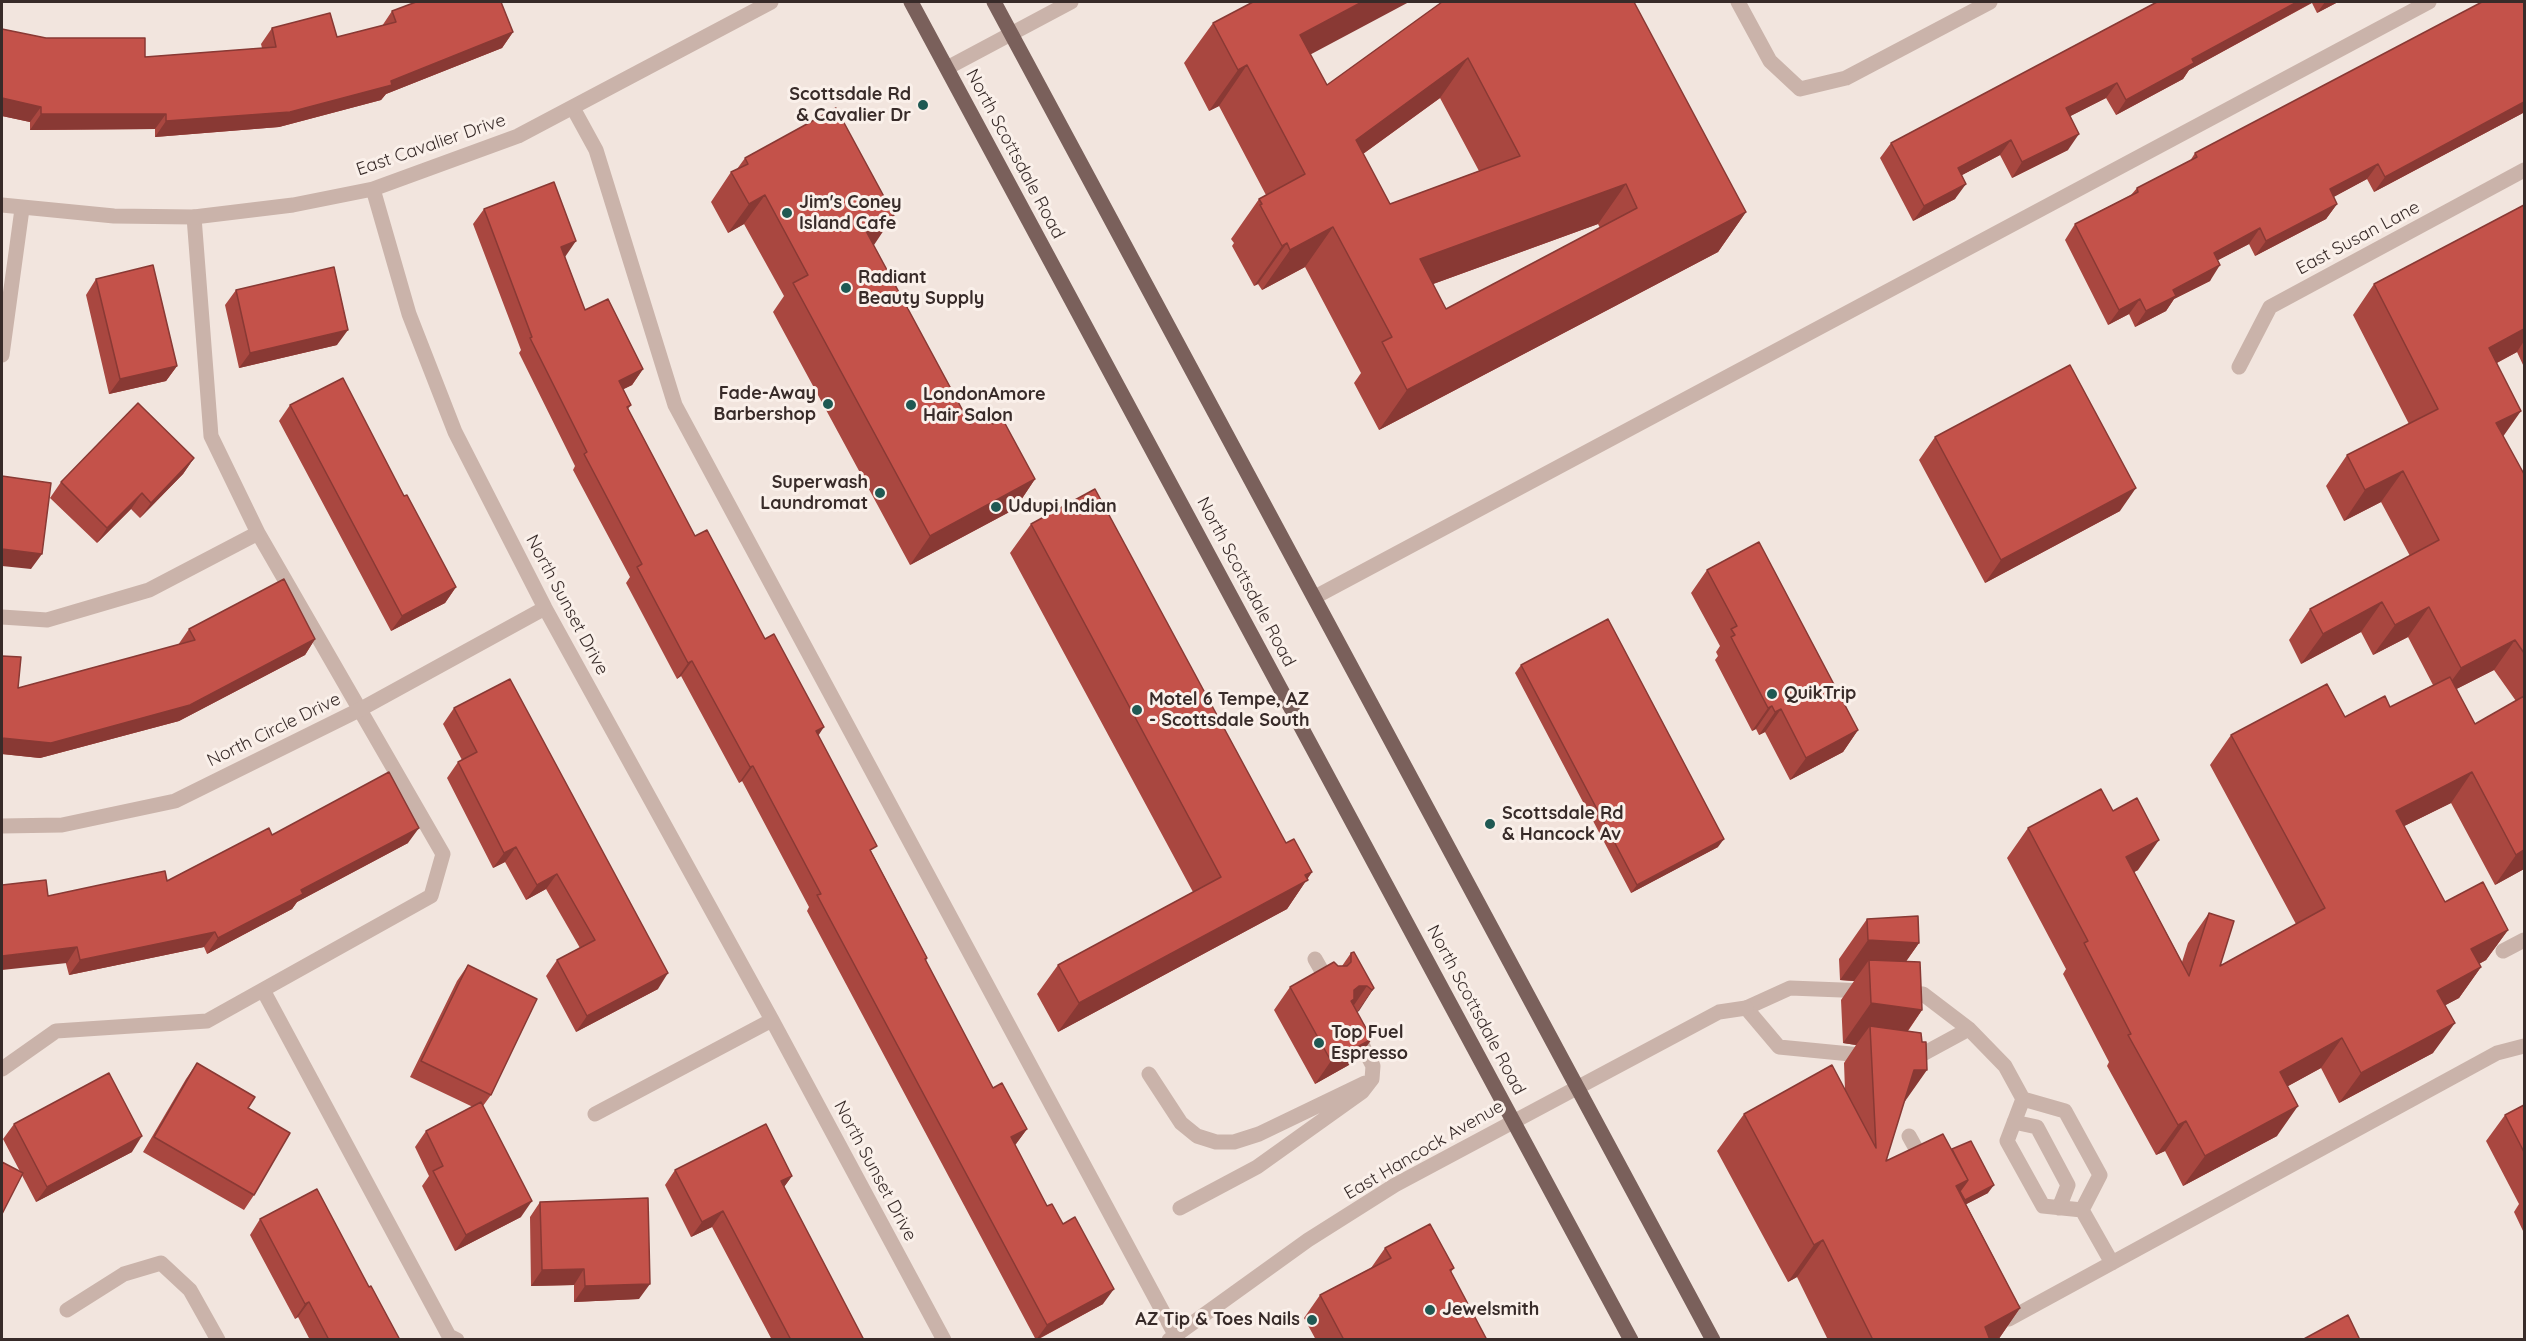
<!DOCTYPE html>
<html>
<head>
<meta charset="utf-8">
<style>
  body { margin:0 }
  #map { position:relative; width:2526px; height:1341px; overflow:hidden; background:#f2e5de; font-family:Quicksand,sans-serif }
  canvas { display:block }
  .frame { position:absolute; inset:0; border:3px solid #382b29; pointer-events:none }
</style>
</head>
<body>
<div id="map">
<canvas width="2526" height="1341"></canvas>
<div class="frame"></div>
</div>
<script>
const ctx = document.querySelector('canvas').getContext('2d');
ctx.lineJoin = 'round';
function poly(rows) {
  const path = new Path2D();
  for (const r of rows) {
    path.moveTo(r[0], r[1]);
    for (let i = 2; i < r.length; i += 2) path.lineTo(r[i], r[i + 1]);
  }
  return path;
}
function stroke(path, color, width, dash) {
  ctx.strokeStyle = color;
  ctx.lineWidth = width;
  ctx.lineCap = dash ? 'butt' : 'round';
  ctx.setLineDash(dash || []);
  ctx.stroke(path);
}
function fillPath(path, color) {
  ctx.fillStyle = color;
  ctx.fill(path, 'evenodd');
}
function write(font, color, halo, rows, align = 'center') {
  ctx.font = font + ' Quicksand,sans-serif';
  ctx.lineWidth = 6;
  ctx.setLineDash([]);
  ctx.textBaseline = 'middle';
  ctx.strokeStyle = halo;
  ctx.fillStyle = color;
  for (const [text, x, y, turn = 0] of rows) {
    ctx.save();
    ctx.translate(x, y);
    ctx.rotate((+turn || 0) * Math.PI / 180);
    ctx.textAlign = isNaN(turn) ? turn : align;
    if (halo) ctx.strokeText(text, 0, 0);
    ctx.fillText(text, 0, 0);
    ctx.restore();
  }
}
const lane = poly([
  [573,108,596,150,675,405,1178,1340],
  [1315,597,2429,2],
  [2,617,47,620,149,590,258,533],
  [2503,951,2524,940],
  [1315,959,1327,980],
  [263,990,449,1336,457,1340],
  [1867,991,1790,988,1746,1008,1779,1047,1871,1056],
  [1903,993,1923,994,1969,1029,2005,1066,2023,1099,2065,1111,2100,1175,2082,1210],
  [1910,1061,1969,1029],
  [2,1069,56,1031,207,1021,431,896,443,854,258,533,211,436,194,217],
  [1149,1074,1181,1123,1197,1136,1216,1142,1234,1142,1259,1134,1365,1083],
  [2023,1099,2007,1141,2043,1206,2082,1210],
  [2014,1122,2037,1127,2068,1185,2059,1208],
  [1909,1136,1924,1163],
  [1180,1208,1257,1167,1362,1092,1372,1079,1373,1066,1355,1031],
  [2082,1210,2112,1263],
  [2003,1308,2009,1319,2497,1053,2524,1046]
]);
const street = poly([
  [1738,2,1770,61,1800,89,1846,78,1990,2],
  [947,68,1071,2],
  [373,189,409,314,455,432,545,608,772,1020,944,1340],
  [2,205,114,216,194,217,293,205,373,189,518,136,771,2],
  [2,355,22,209],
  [2239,367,2270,307,2524,170],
  [2,826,62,825,175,801,361,709,545,608],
  [595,1114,772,1020],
  [67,1310,124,1274,161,1263,190,1290,218,1340],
  [1169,1340,1308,1240,1395,1185,1719,1012,1746,1008]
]);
const primary = poly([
  [911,2,1631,1340],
  [994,2,1713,1340]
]);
const wall = poly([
  [1442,2,1746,212,1718,252,1379,430,1354,383,1361,373,1305,267,1262,290,1258,284,1254,286,1232,246,1234,243,1231,239,1259,199,1266,195,1219,106,1209,111,1184,63,1213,23,1310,54,1327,85],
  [1440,98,1479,171,1390,204,1363,154],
  [1598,224,1600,228,1446,309,1433,284],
  [2157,2,2338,2,2317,13,2312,3,2189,70,2183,79,2116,115,2106,98,2070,116,2068,150,2012,178,2000,155,1962,175,1955,199,1913,221,1880,158,1891,143],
  [392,11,513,32,502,48,386,94,381,100,279,127,155,137,155,129,30,130,30,122,2,116,2,29,46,38,145,57,262,48,261,44,272,28,337,37,382,26],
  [2523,113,2374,192,2367,179,2333,197,2337,204,2326,219,2255,256,2249,244,2218,260,2210,281,2174,299,2166,311,2135,327,2129,314,2108,325,2065,240,2075,224,2131,195,2137,188,2190,161,2195,153],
  [745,158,873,245,970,424,993,424,1035,479,1015,509,910,565,773,312,784,296,744,224,728,233,711,202,731,172,737,169],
  [2524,205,2524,367,2517,352,2497,363,2503,436,2524,474,2524,869,2495,885,2451,803,2404,826,2445,902,2508,930,2486,960,2479,964,2481,967,2459,998,2445,1005,2433,1053,2339,1103,2321,1068,2288,1086,2277,1136,2183,1186,2165,1151,2156,1155,2107,1066,2109,1062,2063,974,2066,969,2007,858,2028,828,2138,870,2134,872,2182,962,2188,943,2209,913,2220,966,2296,924,2210,765,2231,735,2345,717,2390,707,2433,685,2408,637,2373,655,2361,632,2301,664,2289,640,2310,609,2410,556,2381,502,2344,521,2326,486,2347,455,2409,424,2353,315,2374,284],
  [2494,670,2516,701,2475,724,2456,689],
  [484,209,565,257,585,310,643,369,632,385,623,389,631,405,628,409,695,536,765,639,818,736,872,853,927,958,926,961,993,1088,1027,1129,1015,1145,1047,1206,1103,1304,1037,1340,1036,1340,807,911,809,907,742,781,739,783,681,676,677,679,626,583,630,577,573,470,575,466,519,353,521,350,473,224],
  [96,279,177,366,166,381,109,394,86,295],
  [236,290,337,345,239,368,225,305],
  [290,405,404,496,456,587,445,603,391,631,279,421],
  [1935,437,2120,511,1985,583,1919,460],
  [194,458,183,474,140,518,131,509,97,543,50,498,61,482],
  [1031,524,1286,843,1312,872,1287,909,1058,1032,1037,994,1058,965,1193,892,1010,553],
  [1707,570,1858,730,1843,752,1790,780,1765,732,1759,735,1756,729,1752,731,1715,660,1718,656,1716,652,1720,646,1691,593],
  [189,629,315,639,305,655,179,721,40,758,2,754,18,688,178,645],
  [1521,665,1718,847,1631,893,1515,673],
  [454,708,658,989,576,1032,546,976,557,960,580,948,546,889,526,900,505,862,493,868,447,778,458,762,462,760,443,724],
  [272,835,408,843,297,902,292,909,207,954,204,947,69,975,48,896,167,881],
  [1867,919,1919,943,1906,961,1922,1010,1908,1031,1904,1102,1886,1161,1952,1150,1988,1193,1966,1204,2020,1308,1998,1340,1828,1340,1797,1277,1788,1282,1717,1151,1744,1114,1845,1090,1844,1063,1856,1045,1843,1043,1841,1000,1854,981,1840,980,1839,959],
  [1351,953,1374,988,1357,1012,1356,1061,1315,1084,1274,1010,1290,987,1338,966,1342,966],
  [468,965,491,1095,483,1106,521,1217,455,1251,422,1186,429,1176,415,1147,426,1131,473,1107,410,1077,457,981],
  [197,1063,248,1108,254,1195,244,1210,143,1152,186,1079],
  [2524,1105,2524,1233,2514,1212,2519,1204,2486,1141,2505,1115],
  [14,1124,132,1152,36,1202,3,1139],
  [675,1170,792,1176,784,1187,864,1340,772,1340,712,1227,691,1237,665,1185],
  [540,1202,639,1299,574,1302,574,1285,531,1286,530,1217],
  [260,1219,369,1287,400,1340,310,1340,298,1317,295,1319,250,1235],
  [1385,1248,1454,1268,1451,1272,1487,1340,1316,1340,1304,1318,1320,1295,1371,1268]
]);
const shadedWall = poly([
  [1362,2,1409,2,1272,75,1300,35],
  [2297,2,2313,2,2189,70,2183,79,2116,115,2126,100,2192,59],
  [2325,2,2338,2,2317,13],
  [513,32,502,48,386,94,381,100,279,127,155,137,166,121,391,81],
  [1468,58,1440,98,1327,180,1356,140],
  [1247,65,1219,106,1209,111,1238,70],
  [2117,83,2106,98,2055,124,2066,108],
  [2,98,41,107,30,122,2,116],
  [2524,102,2524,111,2523,113,2374,192,2385,177],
  [41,114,166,114,155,129,30,130],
  [2079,134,2068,150,2012,178,2022,162],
  [2011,140,2000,155,1947,183,1958,168],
  [2378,164,2367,179,2319,205,2330,189],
  [1626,184,1598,224,1392,299,1420,259],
  [1966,184,1955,199,1913,221,1924,206],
  [765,195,744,224,728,233,749,204],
  [2337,204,2326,219,2255,256,2266,241],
  [1746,212,1718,252,1379,430,1407,390],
  [894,215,874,245,845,260,866,231],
  [1333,227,1305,267,1262,290,1290,250],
  [2260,228,2249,244,2203,268,2214,253],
  [576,241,565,257,550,262,561,247],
  [1287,243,1258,284,1254,286,1282,246],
  [2220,265,2210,281,2174,299,2166,311,2135,327,2146,311,2173,290],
  [2140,299,2129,314,2108,325,2119,310],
  [2524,329,2524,341,2517,352,2468,378,2489,348],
  [348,330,337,345,239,368,250,353],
  [177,366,166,381,109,394,120,379],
  [643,369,632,385,608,397,619,381],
  [2521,411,2500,441,2496,423],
  [194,458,183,474,140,518,151,503],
  [2403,471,2381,502,2344,521,2365,490],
  [1035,479,1015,509,910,565,930,536],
  [2136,488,2120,511,1985,583,2001,560],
  [142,493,131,509,97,543,107,528],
  [2,549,42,554,31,569,2,566],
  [456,587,445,603,391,631,402,616],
  [2382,602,2361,632,2301,664,2323,634],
  [2429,607,2408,637,2373,655,2395,625],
  [315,639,305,655,179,721,40,758,2,754,2,738],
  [2515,640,2494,670,2439,698,2461,668],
  [692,661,681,676,677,679,688,663],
  [1772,706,1756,729,1752,731,1768,708],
  [1781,709,1765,732,1759,735,1775,712],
  [824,727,814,742,816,731],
  [1858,730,1843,752,1790,780,1806,758],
  [753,766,742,781,739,783,750,767],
  [2472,772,2451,803,2374,841,2396,811],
  [419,828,408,843,297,902,292,909,207,954,218,938,301,890],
  [1724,839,1718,847,1631,893,1637,885],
  [2159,840,2138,870,2105,888,2126,857],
  [516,847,505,862,493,868,504,853],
  [2524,850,2524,869,2495,885,2516,855],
  [1312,872,1287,909,1058,1032,1079,1003],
  [557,874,546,889,526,900,537,885],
  [2508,930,2486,960,2449,980,2471,949],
  [215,932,204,947,69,975,80,960],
  [1868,940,1919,943,1891,983,1869,960,1854,981,1840,980],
  [77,947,67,963,2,970,2,956],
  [2481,967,2459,998,2416,1021,2437,991],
  [668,973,658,989,576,1032,587,1016],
  [1359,986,1367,986,1352,1008,1348,1008,1354,990],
  [1374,988,1359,1011,1356,1013,1372,990],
  [1871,1003,1922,1010,1894,1050,1870,1026,1856,1045,1843,1043],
  [2455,1023,2433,1053,2339,1103,2361,1073],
  [2342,1038,2321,1068,2259,1102,2280,1072],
  [1372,1039,1356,1061,1315,1084,1331,1061],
  [1914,1070,1927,1070,1901,1107],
  [2298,1106,2277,1136,2183,1186,2205,1156],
  [2186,1121,2165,1151,2156,1155,2178,1125],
  [1027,1129,1016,1144,1000,1153,1011,1137],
  [142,1136,132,1152,36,1202,47,1187],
  [792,1176,781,1191,781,1181],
  [1968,1180,1942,1217,1956,1186],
  [1994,1185,1988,1193,1959,1208,1965,1200],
  [532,1201,521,1217,455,1251,466,1235],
  [723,1211,712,1227,691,1237,702,1222],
  [1823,1240,1797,1277,1788,1282,1814,1245],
  [584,1269,574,1285,531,1286,542,1270],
  [650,1284,639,1299,574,1302,585,1286],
  [1114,1289,1103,1304,1036,1340,1047,1325],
  [309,1302,298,1317,295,1319,305,1304],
  [2020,1308,1998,1340,1976,1340,1985,1327]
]);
const building = poly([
  [416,2,501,2,513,32,391,81,392,85,290,112,166,121,166,114,41,114,41,107,2,98,2,29,46,38,145,38,145,57,276,47,272,28,330,13,337,37,396,22,392,11,416,2],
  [1253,2,1362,2,1300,35,1327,85,1442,2,1634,2,1746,212,1407,390,1382,342,1392,337,1333,227,1290,250,1287,243,1282,246,1260,205,1262,204,1259,199,1305,174,1247,65,1238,70,1213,23,1253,2],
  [1468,58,1520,156,1390,204,1356,140,1468,58],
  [1626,184,1637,208,1446,309,1420,259,1626,184],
  [2157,2,2297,2,2192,59,2194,63,2126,100,2117,83,2066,108,2079,134,2022,162,2011,140,1958,168,1966,184,1924,206,1891,143,2157,2],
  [2482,2,2524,2,2524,102,2385,177,2378,164,2330,189,2337,204,2266,241,2260,228,2214,253,2220,265,2173,290,2176,296,2146,311,2140,299,2119,310,2075,224,2138,192,2137,188,2197,157,2195,153,2482,2],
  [836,108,894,215,866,231,970,424,987,414,993,424,1002,418,1035,479,930,536,793,283,808,275,765,195,749,204,731,172,748,164,745,158,836,108],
  [554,182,576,241,561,247,585,310,608,299,643,369,619,381,631,405,627,407,695,536,707,530,765,639,774,634,824,727,816,731,877,846,870,850,927,958,925,959,993,1088,1002,1083,1027,1129,1011,1137,1047,1206,1052,1204,1063,1224,1075,1217,1114,1289,1047,1325,817,895,821,894,753,766,750,767,692,661,688,663,637,567,642,564,584,454,587,452,530,338,532,337,484,209,554,182],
  [2524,205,2524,329,2489,348,2521,411,2496,423,2524,474,2524,653,2515,640,2461,668,2429,607,2395,625,2382,602,2323,634,2310,609,2439,540,2403,471,2365,490,2347,455,2438,409,2374,284,2524,205],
  [153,265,177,366,120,379,96,279,153,265],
  [334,267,348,330,250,353,236,290,334,267],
  [2070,365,2136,488,2001,560,1935,437,2070,365],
  [343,378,404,496,407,495,456,587,402,616,290,405,343,378],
  [138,403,194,458,151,503,142,493,107,528,61,482,138,403],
  [2,476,51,483,42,554,2,549,2,476],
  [1095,489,1286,843,1294,839,1312,872,1305,875,1308,880,1079,1003,1058,965,1221,877,1031,524,1095,489],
  [1759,542,1858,730,1806,758,1781,709,1775,712,1772,706,1768,708,1731,637,1735,635,1731,629,1737,626,1707,570,1759,542],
  [284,579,315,639,190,705,51,743,2,738,2,656,21,657,18,688,195,640,189,629,284,579],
  [1608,619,1724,839,1637,885,1521,665,1608,619],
  [2450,677,2475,724,2524,696,2524,850,2516,855,2472,772,2396,811,2445,902,2483,882,2508,930,2471,949,2481,967,2437,991,2455,1023,2361,1073,2342,1038,2280,1072,2298,1106,2205,1156,2186,1121,2178,1125,2128,1035,2131,1034,2084,943,2088,941,2028,828,2101,789,2113,811,2137,798,2159,840,2126,857,2189,976,2209,913,2234,921,2220,966,2325,908,2231,735,2327,684,2345,717,2385,696,2390,707,2450,677],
  [510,679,668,973,587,1016,557,960,595,940,557,874,537,885,516,847,504,853,458,762,477,752,454,708,510,679],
  [389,772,419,828,301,890,303,894,218,938,215,932,80,960,77,947,2,956,2,885,46,880,48,896,165,871,167,881,269,828,272,835,389,772],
  [1918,916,1919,943,1868,940,1867,919,1918,916],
  [1354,952,1374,988,1372,990,1367,986,1359,986,1354,990,1354,999,1351,1001,1372,1039,1331,1061,1290,987,1334,962,1338,966,1347,966,1351,962,1351,953,1354,952],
  [1869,960,1920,962,1922,1010,1871,1003,1869,960],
  [468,965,537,999,491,1095,421,1061,468,965],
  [1870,1026,1921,1033,1922,1042,1926,1042,1927,1070,1914,1070,1886,1161,1943,1134,1968,1180,1956,1186,2020,1308,1985,1327,1990,1340,1873,1340,1823,1240,1814,1245,1744,1114,1832,1065,1876,1148,1870,1026],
  [197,1063,255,1097,248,1108,290,1133,254,1195,154,1137,197,1063],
  [109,1073,142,1136,47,1187,14,1124,109,1073],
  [481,1102,532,1201,466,1235,433,1171,443,1166,426,1131,481,1102],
  [2524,1105,2524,1152,2505,1115,2524,1105],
  [766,1124,792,1176,781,1181,864,1340,791,1340,723,1211,702,1222,675,1170,766,1124],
  [1971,1141,1994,1185,1965,1200,1960,1191,1968,1180,1952,1149,1971,1141],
  [2,1162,23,1173,2,1214,2,1162],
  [317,1189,369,1287,371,1286,400,1340,329,1340,309,1302,305,1304,260,1219,317,1189],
  [648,1198,650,1284,585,1286,584,1269,542,1270,540,1202,648,1198],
  [1430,1224,1454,1268,1450,1270,1487,1340,1344,1340,1320,1295,1391,1258,1385,1248,1430,1224],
  [2348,1315,2360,1340,2302,1340,2348,1315]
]);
const markers = [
  [923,105,6,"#1f5953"],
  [787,213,6,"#1f5953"],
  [846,288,6,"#1f5953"],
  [828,404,6,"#1f5953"],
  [911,405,6,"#1f5953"],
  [880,493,6,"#1f5953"],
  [996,507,6,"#1f5953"],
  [1772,694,6,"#1f5953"],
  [1137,710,6,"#1f5953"],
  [1490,824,6,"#1f5953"],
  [1319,1043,6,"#1f5953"],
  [1430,1310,6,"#1f5953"],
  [1312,1320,6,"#1f5953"]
];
const poiNames = [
  ["Scottsdale Rd",911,95,"right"],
  ["& Cavalier Dr",911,116,"right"],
  ["Jim's Coney",799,203],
  ["Island Cafe",799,224],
  ["Radiant",858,278],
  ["Beauty Supply",858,299],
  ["Fade-Away",816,394,"right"],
  ["Barbershop",816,415,"right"],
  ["LondonAmore",923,395],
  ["Hair Salon",923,416],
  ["Superwash",868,483,"right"],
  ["Laundromat",868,504,"right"],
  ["Udupi Indian",1008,507],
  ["QuikTrip",1784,694],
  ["Motel 6 Tempe, AZ",1149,700],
  ["- Scottsdale South",1149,721],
  ["Scottsdale Rd",1502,814],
  ["& Hancock Av",1502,835],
  ["Top Fuel",1331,1033],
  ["Espresso",1331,1054],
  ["Jewelsmith",1442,1310],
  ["AZ Tip & Toes Nails",1300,1320,"right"]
];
const streetNames = [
  ["East Cavalier Drive",431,145,-19],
  ["North Scottsdale Road",1015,154,62],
  ["East Susan Lane",2358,238,-28],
  ["North Scottsdale Road",1246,582,62],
  ["North Sunset Drive",567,605,62],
  ["North Circle Drive",274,730,-26],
  ["North Scottsdale Road",1476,1010,62],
  ["East Hancock Avenue",1424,1150,-30],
  ["North Sunset Drive",875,1171,62]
];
stroke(lane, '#cab3aa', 15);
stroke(street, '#cab3aa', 15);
stroke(primary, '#7a605b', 15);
fillPath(wall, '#a94740');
fillPath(shadedWall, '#893934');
fillPath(building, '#c4524a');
stroke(building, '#893934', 1.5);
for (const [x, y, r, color] of markers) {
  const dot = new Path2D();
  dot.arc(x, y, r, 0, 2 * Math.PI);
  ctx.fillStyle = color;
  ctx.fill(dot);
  stroke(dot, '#faf0ea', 2);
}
write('bold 18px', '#382b29', '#faf0ea', poiNames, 'left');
write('18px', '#382b29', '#faf0ea', streetNames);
</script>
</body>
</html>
